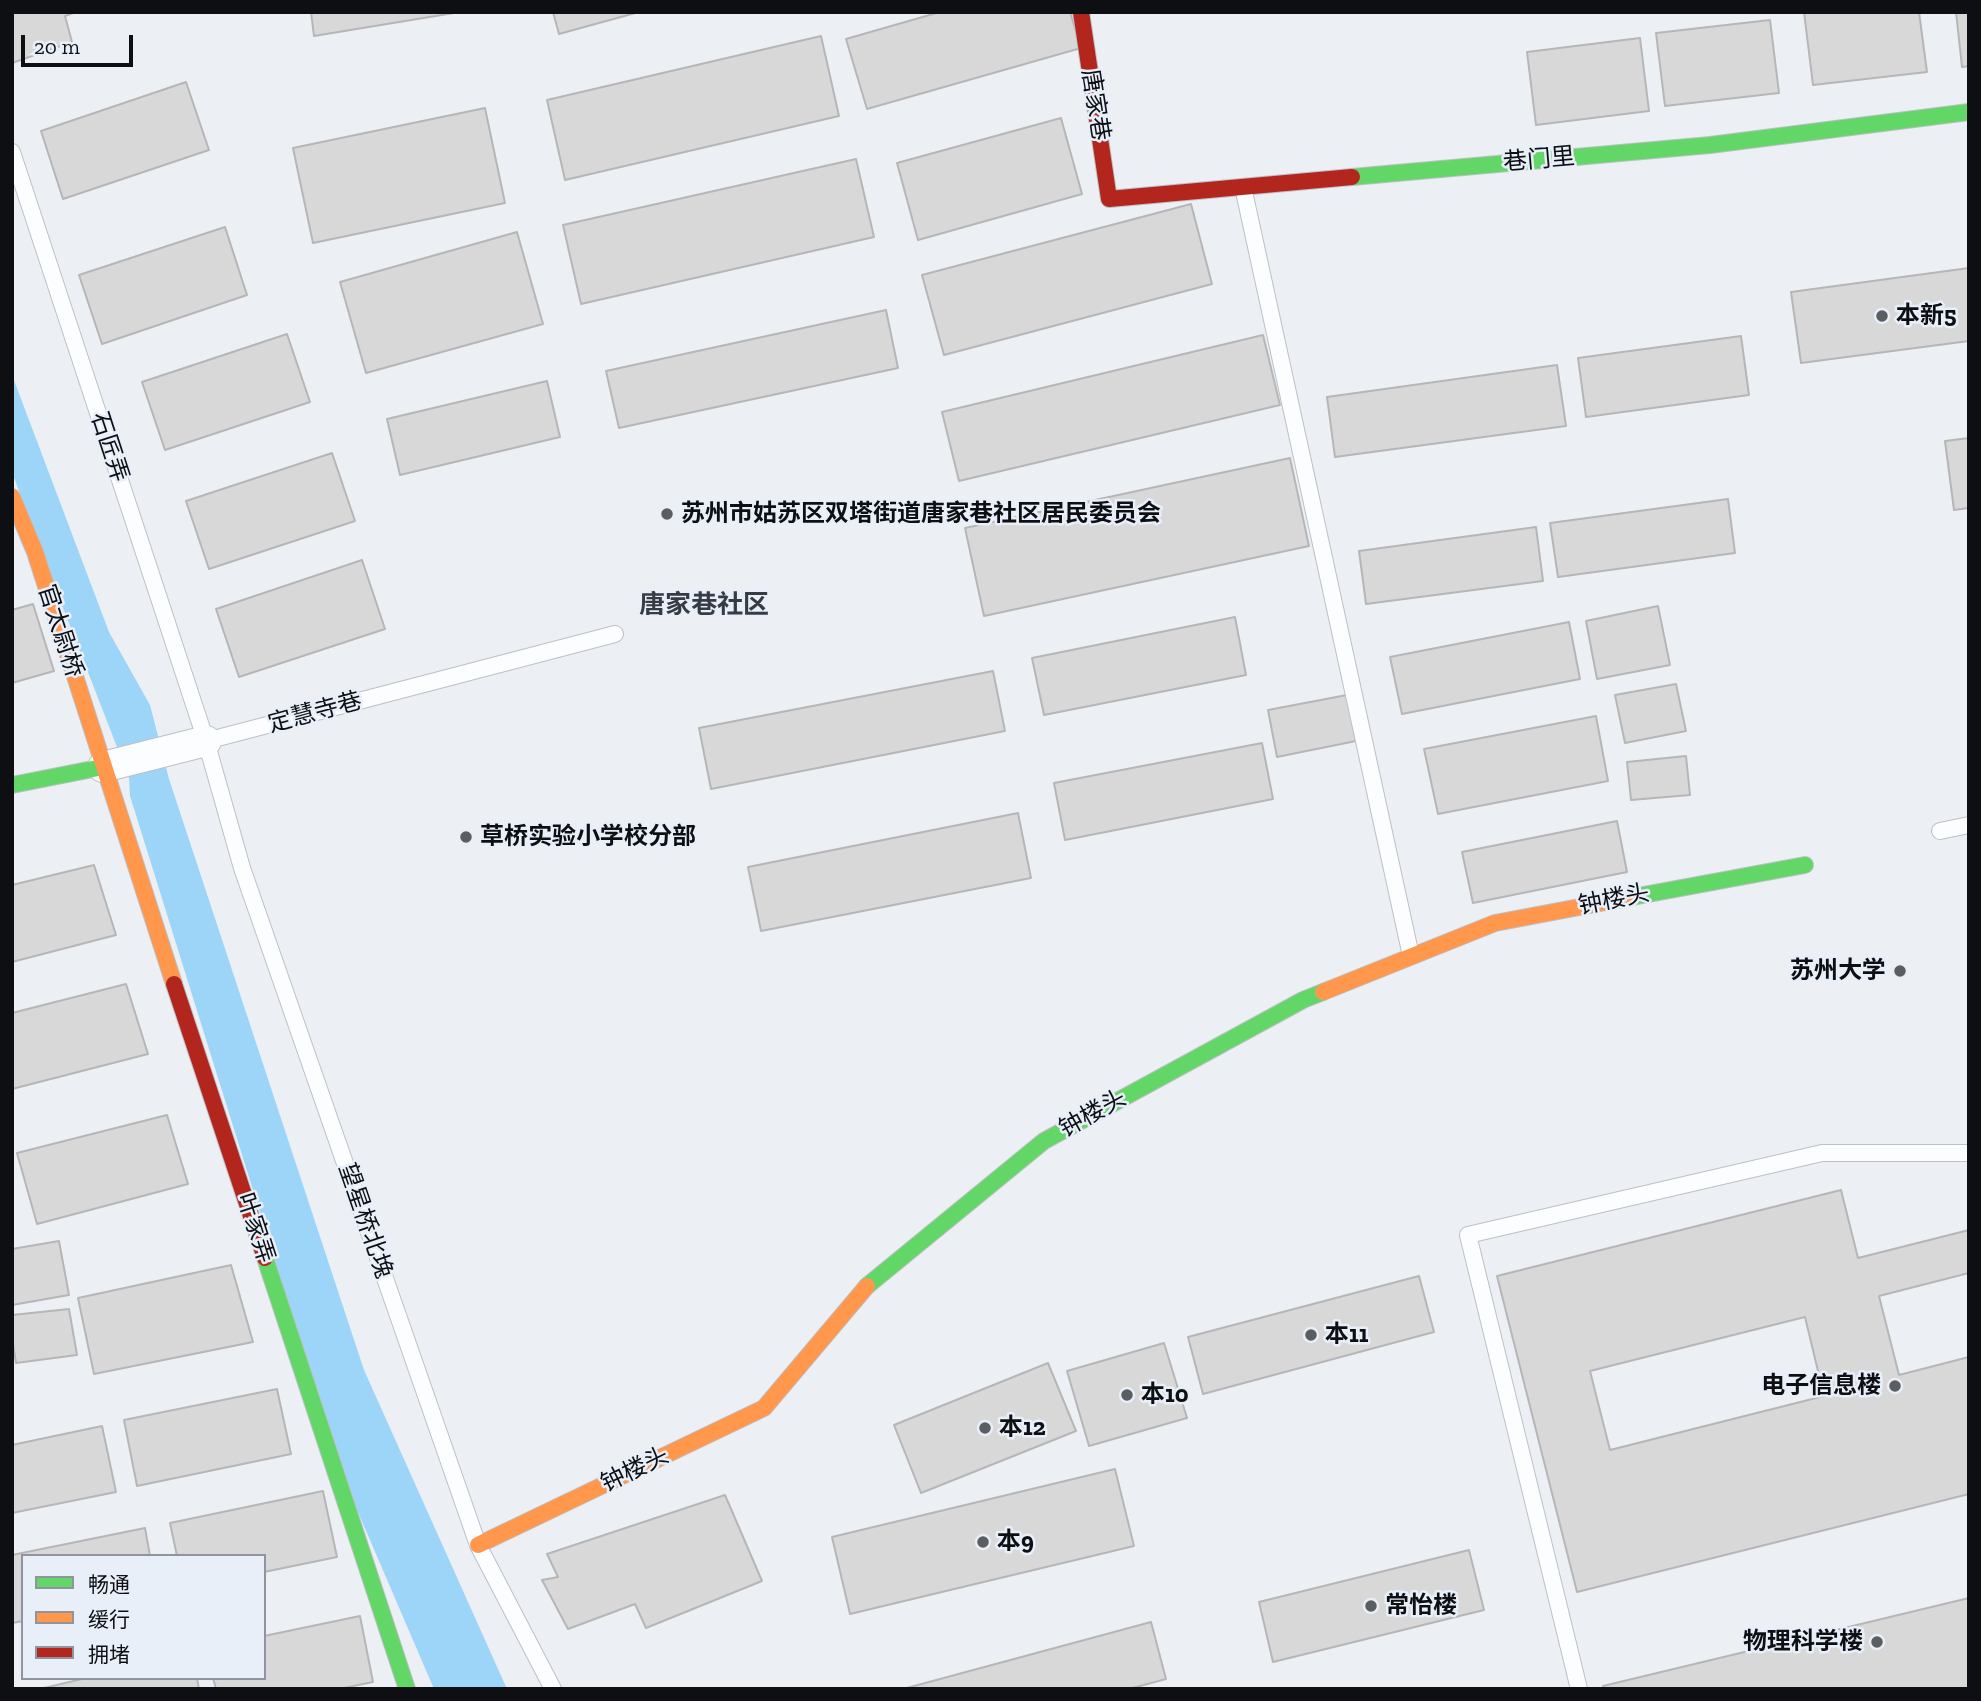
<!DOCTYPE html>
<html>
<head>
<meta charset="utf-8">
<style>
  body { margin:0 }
  #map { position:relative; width:1981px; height:1701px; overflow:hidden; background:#ecf0f5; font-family:"Zilla Slab","Noto Sans SC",serif }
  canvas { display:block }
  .frame { position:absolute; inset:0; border:14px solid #0d0f12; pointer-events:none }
  .legend { position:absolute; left:21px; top:1554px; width:245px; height:126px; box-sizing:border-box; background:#e8eff9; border:2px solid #90959d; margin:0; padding:9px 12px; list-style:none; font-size:21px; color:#0d0f12 }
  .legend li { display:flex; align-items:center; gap:14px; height:35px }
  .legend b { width:35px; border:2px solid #90959d }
  .scale { position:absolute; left:21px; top:35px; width:112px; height:32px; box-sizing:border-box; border:4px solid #0d0f12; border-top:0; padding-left:9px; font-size:21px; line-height:24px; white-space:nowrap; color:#0d0f12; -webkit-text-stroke:5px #e8eff9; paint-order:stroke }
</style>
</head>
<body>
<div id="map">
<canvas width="1981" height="1701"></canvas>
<div class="frame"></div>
<ul class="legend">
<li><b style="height:9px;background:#63d668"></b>畅通</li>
<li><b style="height:9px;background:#ff974d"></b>缓行</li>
<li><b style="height:9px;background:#b3261e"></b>拥堵</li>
</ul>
<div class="scale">20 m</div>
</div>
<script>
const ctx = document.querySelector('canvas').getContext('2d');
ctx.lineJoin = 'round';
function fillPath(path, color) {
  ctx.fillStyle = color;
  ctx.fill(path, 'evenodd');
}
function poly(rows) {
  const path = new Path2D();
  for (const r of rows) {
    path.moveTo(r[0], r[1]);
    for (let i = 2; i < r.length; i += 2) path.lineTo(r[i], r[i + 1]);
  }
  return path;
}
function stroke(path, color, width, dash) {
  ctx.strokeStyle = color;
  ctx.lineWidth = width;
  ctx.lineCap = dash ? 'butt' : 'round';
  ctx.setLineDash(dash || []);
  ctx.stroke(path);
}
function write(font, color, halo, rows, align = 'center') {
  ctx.font = font + ' "Zilla Slab","Noto Sans SC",serif';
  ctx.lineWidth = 5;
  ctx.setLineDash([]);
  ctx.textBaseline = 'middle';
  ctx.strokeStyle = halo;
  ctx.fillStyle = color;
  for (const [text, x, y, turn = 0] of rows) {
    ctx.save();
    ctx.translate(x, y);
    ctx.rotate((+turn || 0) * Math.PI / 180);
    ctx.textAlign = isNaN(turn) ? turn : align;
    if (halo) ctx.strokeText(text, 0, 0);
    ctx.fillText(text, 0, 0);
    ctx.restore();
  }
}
const water = poly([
  [12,375,109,632,150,705,169,779,364,1370,507,1689,434,1689,342,1475,130,796,129,778,41,551,12,472]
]);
const building = poly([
  [12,12,76,12,65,16,72,42,12,63,12,12],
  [311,12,460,12,314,36,311,12],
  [553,12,639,12,559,34,553,12],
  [940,12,1070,12,1081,48,867,109,846,39,940,12],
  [1804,12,1919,12,1927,72,1813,85,1804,12],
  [1956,12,1969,12,1969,66,1962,67,1956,12],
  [1770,20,1779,93,1665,106,1656,33,1770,20],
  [821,36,839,116,565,180,547,100,821,36],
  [1640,38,1649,111,1536,125,1527,52,1640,38],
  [186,82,209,150,63,199,41,131,186,82],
  [485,108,505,203,313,243,293,148,485,108],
  [1061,118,1082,194,918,240,897,163,1061,118],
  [856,159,874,237,581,304,563,225,856,159],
  [1191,204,1212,284,944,355,922,275,1191,204],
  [225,227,247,295,102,344,79,275,225,227],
  [517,232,543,324,366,373,340,282,517,232],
  [1969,268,1969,341,1801,363,1791,292,1969,268],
  [886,310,898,368,619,428,606,371,886,310],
  [287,334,310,402,165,450,142,382,287,334],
  [1263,335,1280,405,959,481,942,412,1263,335],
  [1741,336,1749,395,1586,417,1578,358,1741,336],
  [1557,365,1566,426,1335,457,1327,397,1557,365],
  [547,381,560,437,400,475,387,419,547,381],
  [1969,438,1969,508,1954,510,1945,441,1969,438],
  [332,453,355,521,209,569,186,501,332,453],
  [1290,458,1309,546,984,616,965,528,1290,458],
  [1728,499,1735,553,1558,577,1550,523,1728,499],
  [1536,527,1543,581,1366,604,1359,551,1536,527],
  [362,560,385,629,239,677,216,609,362,560],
  [33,604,54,671,12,683,12,610,33,604],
  [1658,606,1670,665,1597,679,1586,621,1658,606],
  [1235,617,1246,675,1044,715,1032,658,1235,617],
  [1569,622,1580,679,1402,714,1390,657,1569,622],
  [993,671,1005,731,711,789,699,728,993,671],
  [1676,684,1686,731,1625,743,1615,695,1676,684],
  [1347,695,1356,741,1277,757,1268,710,1347,695],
  [1596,716,1608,781,1438,814,1424,749,1596,716],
  [1262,743,1273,799,1065,840,1054,783,1262,743],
  [1686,756,1690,795,1631,800,1627,762,1686,756],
  [1018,813,1031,878,761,931,748,867,1018,813],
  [1617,821,1627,872,1473,903,1462,852,1617,821],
  [94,865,116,935,12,962,12,885,94,865],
  [126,984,148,1054,12,1089,12,1013,126,984],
  [167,1115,188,1184,37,1224,17,1153,167,1115],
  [1841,1190,1858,1258,1969,1230,1969,1273,1879,1296,1899,1375,1969,1357,1969,1494,1577,1592,1497,1276,1841,1190],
  [1805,1317,1824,1396,1610,1450,1590,1371,1805,1317],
  [59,1241,69,1295,12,1305,12,1249,59,1241],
  [231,1265,253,1342,94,1374,78,1298,231,1265],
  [1419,1276,1434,1332,1203,1394,1188,1337,1419,1276],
  [69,1309,77,1355,16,1363,12,1338,12,1315,69,1309],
  [1164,1343,1187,1418,1089,1446,1067,1371,1164,1343],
  [1048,1363,1076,1431,921,1493,894,1425,1048,1363],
  [277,1389,291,1454,137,1486,124,1420,277,1389],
  [102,1426,116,1492,12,1513,12,1445,102,1426],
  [1115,1469,1134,1546,850,1614,832,1537,1115,1469],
  [323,1491,337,1557,264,1572,264,1556,177,1556,170,1523,323,1491],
  [725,1495,762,1581,646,1628,635,1604,568,1629,542,1580,558,1577,547,1554,725,1495],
  [145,1528,150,1556,23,1556,23,1621,12,1623,12,1555,145,1528],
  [1469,1550,1484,1610,1273,1662,1259,1602,1469,1550],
  [1969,1598,1969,1689,1603,1689,1603,1686,1969,1598],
  [360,1616,373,1682,339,1689,216,1689,213,1678,264,1678,264,1636,360,1616],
  [1151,1622,1166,1679,1129,1689,903,1689,1151,1622],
  [86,1678,197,1678,199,1689,40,1689,86,1678]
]);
const lane = poly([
  [12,152,206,741,242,868,478,1545,553,1689],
  [1243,187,1411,956],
  [206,741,615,634],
  [1940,831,1969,825],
  [1579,1689,1468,1235,1822,1153,1969,1153]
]);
const street = poly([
  [103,767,206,741]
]);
const fast = poly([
  [1352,177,1710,145,1969,112],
  [12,785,103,767],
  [1627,898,1805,865],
  [265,1258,407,1689],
  [867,1286,1044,1141,1303,1000,1323,992]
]);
const slow = poly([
  [12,497,35,552,174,984],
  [1323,992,1495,923,1627,898],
  [478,1545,764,1408,867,1286]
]);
const jam = poly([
  [1081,12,1109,199,1352,177],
  [174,984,265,1258]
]);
const markers = [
  [1882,316,7,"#5b5e61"],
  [667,514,7,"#5b5e61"],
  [466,837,7,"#5b5e61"],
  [1900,971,7,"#5b5e61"],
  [1311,1335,7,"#5b5e61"],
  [1895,1386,7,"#5b5e61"],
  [1127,1395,7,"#5b5e61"],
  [985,1428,7,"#5b5e61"],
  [983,1542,7,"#5b5e61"],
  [1371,1606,7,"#5b5e61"],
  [1877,1642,7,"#5b5e61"]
];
const streetNames = [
  ["唐家巷",1095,105,81],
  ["巷门里",1539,160,-5],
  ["石匠弄",109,447,72],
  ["官太尉桥",60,631,72],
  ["定慧寺巷",315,713,-15],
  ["钟楼头",1614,900,-11],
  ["钟楼头",1093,1114,-29],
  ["望星桥北堍",365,1221,71],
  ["叶家弄",255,1228,72],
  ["钟楼头",635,1470,-26]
];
const poiNames = [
  ["本新5",1896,316],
  ["苏州市姑苏区双塔街道唐家巷社区居民委员会",681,514],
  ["草桥实验小学校分部",480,837],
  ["苏州大学",1886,971,"right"],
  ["本11",1325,1335],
  ["电子信息楼",1881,1386,"right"],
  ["本10",1141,1395],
  ["本12",999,1428],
  ["本9",997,1542],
  ["常怡楼",1385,1606],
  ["物理科学楼",1863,1642,"right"]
];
const neighbourhoodNames = [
  ["唐家巷社区",704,606]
];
fillPath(water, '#9dd5f8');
fillPath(building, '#d8d8d9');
stroke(building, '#b6b6b7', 2);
stroke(lane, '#bdc0c4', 18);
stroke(street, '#bdc0c4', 32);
stroke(fast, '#bdc0c4', 18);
stroke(slow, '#bdc0c4', 18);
stroke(jam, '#bdc0c4', 18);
stroke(lane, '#fcfdfe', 16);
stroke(street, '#fcfdfe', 30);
stroke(fast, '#63d668', 16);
stroke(slow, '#ff974d', 16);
stroke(jam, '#b3261e', 16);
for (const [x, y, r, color] of markers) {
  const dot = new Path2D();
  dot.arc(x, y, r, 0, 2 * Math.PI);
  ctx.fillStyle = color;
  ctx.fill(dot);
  stroke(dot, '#e8eff9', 2.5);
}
write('24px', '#0d0f12', '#e8eff9', streetNames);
write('bold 24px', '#0d0f12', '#e8eff9', poiNames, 'left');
write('bold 26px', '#373c44', '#e8eff9', neighbourhoodNames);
</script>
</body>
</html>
